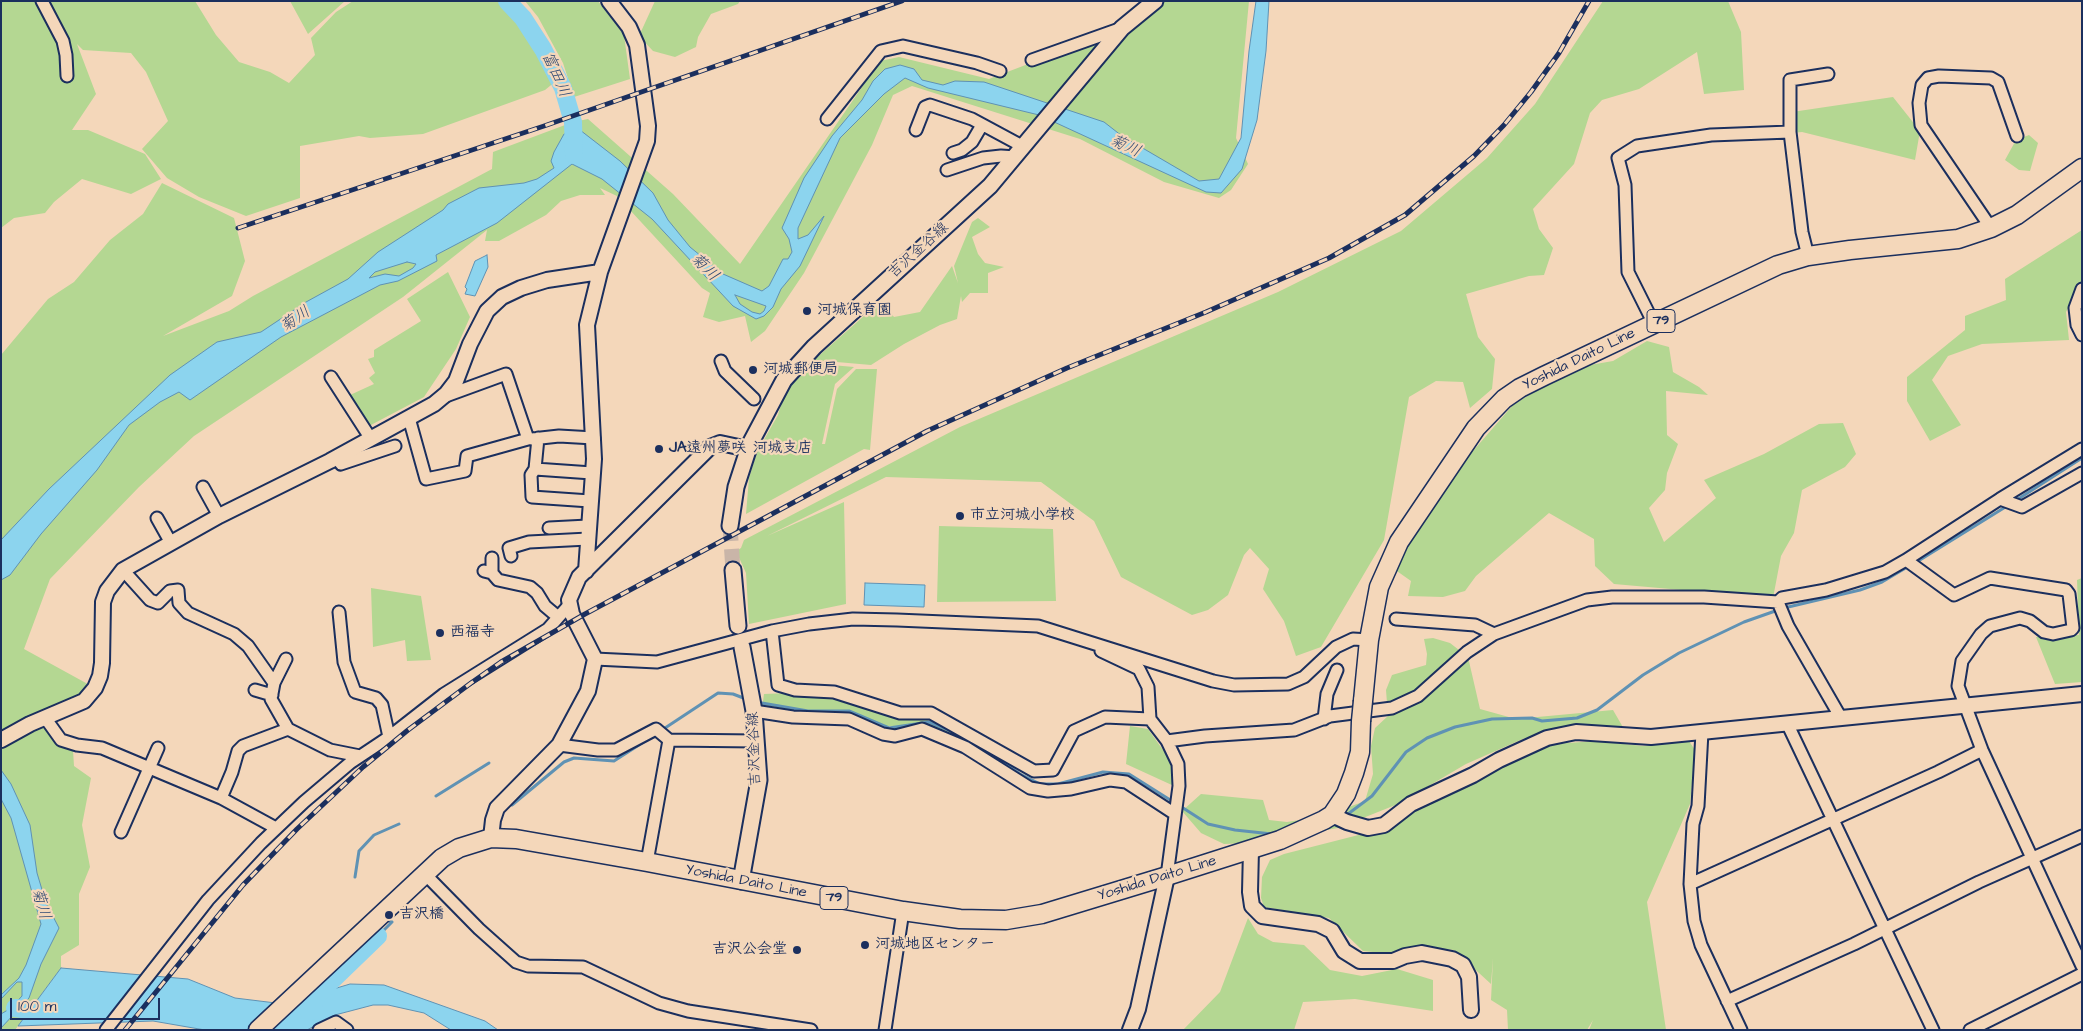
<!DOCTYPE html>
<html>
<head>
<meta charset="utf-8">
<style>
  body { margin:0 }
  #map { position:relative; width:2083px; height:1031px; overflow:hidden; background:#f4d7ba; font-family:"Architects Daughter",sans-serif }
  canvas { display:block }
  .frame { position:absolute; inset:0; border:2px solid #1b2f5e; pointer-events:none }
  .scale { position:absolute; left:10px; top:998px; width:150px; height:22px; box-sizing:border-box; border:2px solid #1b2f5e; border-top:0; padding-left:6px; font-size:15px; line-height:18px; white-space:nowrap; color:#1b2f5e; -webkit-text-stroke:4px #f4d7ba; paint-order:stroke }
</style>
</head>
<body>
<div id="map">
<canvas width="2083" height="1031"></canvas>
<div class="frame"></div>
<div class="scale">100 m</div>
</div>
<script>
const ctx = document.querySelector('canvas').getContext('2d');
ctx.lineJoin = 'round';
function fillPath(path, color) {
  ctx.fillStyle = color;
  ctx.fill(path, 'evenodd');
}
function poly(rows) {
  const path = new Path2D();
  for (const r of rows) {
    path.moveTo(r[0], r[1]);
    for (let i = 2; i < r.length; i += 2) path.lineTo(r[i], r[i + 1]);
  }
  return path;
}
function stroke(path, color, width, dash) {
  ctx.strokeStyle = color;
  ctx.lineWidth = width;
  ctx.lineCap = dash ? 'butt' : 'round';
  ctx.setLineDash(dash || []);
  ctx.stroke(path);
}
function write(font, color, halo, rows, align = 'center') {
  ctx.font = font + ' "Architects Daughter","Klee One",sans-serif';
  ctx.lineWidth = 4.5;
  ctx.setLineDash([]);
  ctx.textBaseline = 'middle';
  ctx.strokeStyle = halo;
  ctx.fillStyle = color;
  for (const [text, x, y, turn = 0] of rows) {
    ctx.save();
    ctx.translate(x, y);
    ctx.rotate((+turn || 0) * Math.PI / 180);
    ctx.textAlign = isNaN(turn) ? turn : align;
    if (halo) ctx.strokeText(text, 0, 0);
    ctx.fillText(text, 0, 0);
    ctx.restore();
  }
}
const green = poly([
  [1,1,195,1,216,35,239,62,270,72,289,83,315,55,311,38,336,12,353,1,506,1,525,29,543,49,556,81,545,90,423,134,370,138,359,136,300,146,300,198,246,216,199,197,167,178,142,149,168,121,146,72,131,53,83,50,77,44,96,94,72,130,88,130,145,154,161,179,131,194,82,179,54,202,45,213,14,218,1,228],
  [290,1,345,1,308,34],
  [525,1,598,1,624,35,630,79,574,97,563,63,538,17],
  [655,1,740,1,738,4,711,14,698,37,696,47,675,57,653,51,639,36],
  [1148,1,1249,1,1236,138,1248,164,1231,190,1219,198,1164,182,1080,139,912,86,893,95,872,145,804,273,765,331,751,342,745,316,719,322,703,317,710,293,702,288,617,196,600,188,605,195,580,195,561,201,546,215,499,241,485,241,487,230,403,297,194,436,139,487,50,579,24,649,95,688,38,721,56,740,73,750,74,766,91,778,82,825,90,867,79,894,79,945,61,956,61,968,15,1030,1,1030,1,355,48,299,74,282,110,240,143,214,162,183,234,218,245,261,232,296,163,336,229,311,253,296,492,169,493,152,573,122,588,119,673,194,740,264,880,61,899,57,989,79,1122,28],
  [1603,1,1728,1,1741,32,1744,90,1704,94,1697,52,1639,89,1602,100,1590,113,1574,164,1533,209,1539,229,1553,248,1544,275,1529,276,1466,294,1478,337,1495,359,1492,389,1470,408,1463,382,1436,381,1409,397,1384,540,1321,647,1296,656,1284,621,1263,589,1269,569,1250,548,1244,555,1228,595,1208,610,1192,615,1121,577,1094,521,1041,482,886,477,767,536,844,502,846,604,749,624,746,573,736,551,741,548,744,540,960,427,1278,292,1401,231,1487,158,1535,104],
  [1893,97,1920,131,1915,160,1802,132,1792,133,1792,112],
  [2029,135,2038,143,2030,171,2019,170,2005,160,2016,140],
  [978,218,990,227,972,237,978,254,985,263,1004,267,988,273,988,293,970,293,962,302,961,296,957,319,940,325,904,344,871,365,814,360,881,301,894,317,920,312,952,266,958,283,954,266,972,222],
  [2082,230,2082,280,2066,312,2069,340,1982,344,1948,356,1932,380,1961,425,1930,441,1907,401,1907,377,1965,330,1965,316,2006,300,2005,279],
  [448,272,470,317,456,349,424,397,369,426,350,395,374,384,369,378,375,373,368,359,374,357,374,350,421,321,407,299],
  [1647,341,1669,347,1673,372,1699,387,1708,395,1666,391,1667,435,1678,444,1667,473,1665,490,1649,508,1664,542,1716,498,1704,480,1764,454,1819,424,1843,423,1856,454,1845,467,1802,490,1794,533,1781,556,1773,598,1614,584,1595,566,1594,539,1549,513,1476,576,1465,591,1443,597,1408,596,1411,581,1394,569,1446,482,1513,405,1560,376,1584,366,1613,361],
  [809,363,854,367,835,384,822,444,825,444,837,389,856,369,877,369,870,450,864,449,746,514,749,478,757,452,778,415,784,394],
  [939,526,1053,529,1056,601,937,602],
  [2082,578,2082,682,2055,684,2036,637,2079,635,2077,580],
  [371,588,421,596,431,660,407,661,405,640,373,647],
  [1433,638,1450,643,1468,657,1480,709,1516,719,1613,710,1624,729,1574,727,1525,738,1466,764,1398,804,1338,828,1249,843,1224,844,1201,833,1182,811,1201,794,1263,800,1269,820,1287,822,1325,816,1365,801,1373,774,1371,746,1375,728,1388,716,1386,690,1392,675,1426,665,1427,654,1424,639],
  [788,693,861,699,920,718,943,725,1014,765,1000,764,926,726,875,726,762,708,764,694],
  [1130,726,1148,729,1173,764,1174,786,1126,764],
  [1596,741,1643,746,1689,741,1695,750,1690,804,1647,902,1666,1030,1589,1030,1593,1020,1587,1030,1508,1030,1507,1010,1491,1000,1493,958,1491,984,1454,950,1412,947,1393,954,1363,951,1329,918,1264,907,1261,898,1262,877,1270,860,1284,854,1382,829,1457,787,1554,744],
  [1248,918,1258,934,1273,942,1304,945,1330,970,1362,976,1397,969,1433,980,1433,1011,1355,999,1303,1002,1294,1030,1183,1030,1220,992]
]);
const water = poly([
  [1256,1,1269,1,1266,51,1257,120,1242,169,1221,193,1206,192,1039,115,928,88,905,78,884,94,840,138,798,228,798,239,808,235,824,216,800,266,781,289,773,307,764,316,756,319,733,306,652,219,602,179,572,164,497,223,436,255,437,261,398,281,380,285,281,337,190,400,179,392,160,402,129,425,97,470,41,534,10,575,1,580,1,540,49,489,170,375,217,342,261,332,306,302,348,279,378,252,443,210,448,204,479,188,524,183,537,179,554,168,551,161,554,152,564,134,580,130,620,161,653,193,668,220,690,247,723,274,762,291,769,286,783,259,788,259,792,252,789,239,782,228,804,178,832,136,862,100,873,81,885,69,900,65,914,69,922,80,943,85,955,81,984,82,1104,122,1122,136,1199,181,1219,179,1241,138,1249,51,1256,1],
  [407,262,416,264,413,268,399,276,385,274,369,278,375,272,407,262],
  [735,295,766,306,764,311,760,314,752,312,740,304,735,295],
  [487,255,488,267,475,296,465,294,467,289,465,287,475,261,487,255],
  [865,583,925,585,924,607,864,605,865,583],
  [1,770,11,784,30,825,37,873,46,903,59,928,41,964,29,998,1,1028,1,1014,11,1008,22,996,22,982,17,982,1,999,1,995,19,978,26,965,41,924,11,818,1,799,1,770],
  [61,968,188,979,235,998,284,1004,350,984,384,985,485,1021,498,1030,451,1030,424,1013,388,1005,373,1005,335,1015,307,1030,205,1030,153,1021,18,1026,61,968]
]);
const stream = poly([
  [2015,501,2082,458],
  [1915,563,2007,506],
  [1784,608,1860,590,1882,582,1909,566],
  [762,703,808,711,849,711,889,728,929,722,956,733],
  [662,730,718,693,733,694,746,699],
  [992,754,1020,774,1040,784,1058,784,1103,772,1129,774,1175,803],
  [436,796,489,763],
  [512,805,564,762,574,758,614,761,653,736],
  [1180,806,1208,824,1235,830,1272,834],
  [1348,814,1372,796,1406,752,1427,738,1455,727,1492,719,1532,718,1542,721,1577,718,1597,710,1643,675,1679,653,1744,622,1778,610],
  [355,877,359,851,374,835,399,824],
  [378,936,392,922,389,921]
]);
const river = poly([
  [507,1,523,18,543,49,563,88,573,122,574,155],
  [15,1008,51,1013],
  [309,1012,319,993,378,936]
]);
const secondaryTunnel = poly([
  [730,526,733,570]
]);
const minor = poly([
  [42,1,63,41,66,55,67,76],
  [1032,60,1122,28],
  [827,119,881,51,903,46,977,63,1000,71],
  [916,130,925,107,930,105,972,119,1024,147],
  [953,153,962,150,972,142,982,125],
  [947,170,983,158,1001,156,1016,157],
  [1991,228,1921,125,1919,103,1922,85,1928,78,1939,76,1991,78,1998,82,2017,136],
  [1808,256,1802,232,1790,132,1790,80,1828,74],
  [2082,289,2075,308,2077,325,2082,335],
  [1654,324,1628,272,1625,185,1618,158,1637,146,1711,135,1790,132],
  [721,361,725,371,754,399],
  [331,377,371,439],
  [409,418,426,479,465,471,467,456,528,439,506,374,443,397],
  [538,438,535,469,592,473],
  [532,439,559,436,594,438],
  [337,457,341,464,395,446],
  [535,469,531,475,532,497,590,501],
  [203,487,219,516],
  [2000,499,2022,507,2082,473],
  [157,518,171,543],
  [549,528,588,526],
  [511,556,509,548,529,542,588,539],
  [492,558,492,573],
  [1906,560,1954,595,1990,578,2066,590,2069,594,2073,628,2071,630,2053,634,2044,632,2030,621,2020,618,1990,626,1981,634,1962,661,1958,686,1982,750,2082,966],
  [123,570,150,600,158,603,170,591,178,590,179,603,188,613,234,634,248,646,274,683,271,699,288,729],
  [484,571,492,573,498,580,530,587,537,593,545,606,558,617],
  [1778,602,1788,626,1841,718],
  [339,612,344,662,355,692,376,698,382,705,389,737],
  [1396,619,1475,625,1494,634,1587,600,1612,597,1704,597,1778,602,1782,598,1826,590,1885,572,1906,560,2000,499,2082,449],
  [772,631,778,685,795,690,834,692,900,713,931,713,1034,771,1053,770,1074,731,1105,717,1150,719],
  [1101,651,1139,669,1148,687,1150,719,1167,741,1178,764,1179,786,1167,876],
  [595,659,657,662,772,631,809,624,853,619,897,620,1038,626,1213,681,1234,685,1288,684,1304,677,1336,647,1353,639,1369,640],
  [274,683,286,659],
  [255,690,272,695],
  [754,711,793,717,849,719,883,734,895,736,922,729,965,747,1030,788,1048,791,1071,789,1110,780,1126,782,1175,814],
  [46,719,61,740,77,745,102,748,221,798,276,828],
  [1324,719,1327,694,1337,670],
  [1787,723,1933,1030],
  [1702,732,1698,806,1693,824,1690,884,1694,921,1701,945,1741,1030],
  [1167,741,1205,736,1294,730,1330,716,1392,708,1418,696,1467,652,1494,634],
  [559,745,598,750,616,750,656,729,669,740,756,741],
  [221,798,232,772,238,751,243,746,288,729,330,750,360,756],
  [121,832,158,748],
  [647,862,669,740],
  [424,873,479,929,516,962,528,966,583,967,659,1003,688,1011,811,1030],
  [1690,884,1938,772,1982,750],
  [1727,1001,1854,944,1979,882,2082,836],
  [106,1030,208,900,261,843,304,802,350,763,389,737,444,694,548,629,570,604],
  [319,1030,336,1022,347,1030],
  [885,1030,903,911],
  [1970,1030,2082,974]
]);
const tertiary = poly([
  [586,571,594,459,587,325,600,272,647,141,648,126,637,45,629,27,609,1],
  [1,740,30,724,84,701,95,688,100,676,102,663,103,602,107,591,123,570,219,516,330,461,434,404,446,394,456,381,470,344,487,311,502,297,521,288,547,280,600,272],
  [1332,815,1347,822,1368,828,1384,825,1411,804,1473,775,1499,760,1547,738,1576,732,1651,737,2082,694],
  [491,838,493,820,497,808,559,745,588,691,595,659,572,614,569,600,579,577,710,447,720,443,748,449],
  [1251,849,1250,892,1252,906,1262,916,1318,924,1332,931,1344,951,1360,961,1393,961,1405,956,1422,953,1452,959,1463,965,1469,977,1471,1010],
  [1130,1030,1138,1009,1167,876]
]);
const secondary = poly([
  [730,526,736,487,750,444,784,380,814,347,990,186,1122,28,1155,1],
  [733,570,738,626],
  [741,881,759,780,754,711,742,647]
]);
const primary = poly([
  [1363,701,1369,640,1379,587,1399,542,1476,428,1504,399,1520,388,1544,376,1778,265,1808,256,1850,250,1958,239,1991,228,2017,215,2082,168],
  [258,1030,442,858,459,848,491,838,516,839,647,862,903,911,960,919,1006,920,1042,914,1167,876,1280,840,1324,820,1332,815,1346,794,1354,773,1360,752,1361,721]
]);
const rail = poly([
  [238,228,544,126,902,1],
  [125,1030,243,885,297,829,363,767,408,730,471,683,501,662,585,614,927,431,1067,368,1206,312,1329,258,1405,215,1474,156,1504,125,1531,92,1559,53,1589,1]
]);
const primaryBridge = poly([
  [1361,721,1363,701]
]);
const markers = [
  [807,311,5,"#1b2f5e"],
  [753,370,5,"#1b2f5e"],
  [659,449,5,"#1b2f5e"],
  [960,516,5,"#1b2f5e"],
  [440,633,5,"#1b2f5e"],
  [389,915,5,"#1b2f5e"],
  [865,945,5,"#1b2f5e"],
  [797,950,5,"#1b2f5e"]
];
const shields = [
  [1661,321,28],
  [834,898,28]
];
const shieldNames = [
  ["79",1661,321],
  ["79",834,898]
];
const streetNames = [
  ["吉沢金谷線",919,251,-42],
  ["Yoshida Daito Line",1579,360,-26],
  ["吉沢金谷線",755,749,-92],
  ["Yoshida Daito Line",1157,879,-17],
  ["Yoshida Daito Line",746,882,11]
];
const poiNames = [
  ["河城保育園",817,311],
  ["河城郵便局",763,370],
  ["JA遠州夢咲 河城支店",669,449],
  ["市立河城小学校",970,516],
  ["西福寺",450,633],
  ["吉沢橋",399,915],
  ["河城地区センター",875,945],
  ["吉沢公会堂",787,950,"right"]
];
const waterNames = [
  ["富田川",555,75,66],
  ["菊川",1125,147,25],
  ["菊川",704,268,44],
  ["菊川",296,320,-35],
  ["菊川",40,904,74]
];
fillPath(green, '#b4d792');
fillPath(water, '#8cd4ee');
stroke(water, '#5f92b4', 1);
stroke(stream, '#5f92b4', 3);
stroke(river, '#8cd4ee', 18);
stroke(secondaryTunnel, '#c9b5a8', 15, [15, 8]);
stroke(minor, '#1b2f5e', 15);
stroke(tertiary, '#1b2f5e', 18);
stroke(secondary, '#1b2f5e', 19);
stroke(primary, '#1b2f5e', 21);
stroke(minor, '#f4d7ba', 11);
stroke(tertiary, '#f4d7ba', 14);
stroke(secondary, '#f4d7ba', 15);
stroke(primary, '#f4d7ba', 18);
stroke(rail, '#1b2f5e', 5);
stroke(rail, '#f4d7ba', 3, [9]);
stroke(primaryBridge, '#1b2f5e', 21, []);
stroke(primaryBridge, '#f4d7ba', 18);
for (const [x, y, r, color] of markers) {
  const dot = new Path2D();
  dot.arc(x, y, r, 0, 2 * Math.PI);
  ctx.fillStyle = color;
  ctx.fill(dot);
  stroke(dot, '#f4d7ba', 2);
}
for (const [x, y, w] of shields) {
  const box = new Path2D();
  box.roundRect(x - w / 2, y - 11.5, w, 23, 4);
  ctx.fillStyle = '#f4d7ba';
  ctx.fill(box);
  stroke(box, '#1b2f5e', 1);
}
write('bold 14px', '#1b2f5e', null, shieldNames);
write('15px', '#1b2f5e', '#f4d7ba', streetNames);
write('bold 15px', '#1b2f5e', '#f4d7ba', poiNames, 'left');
write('italic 16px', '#2c4874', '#f4d7ba', waterNames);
</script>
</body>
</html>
